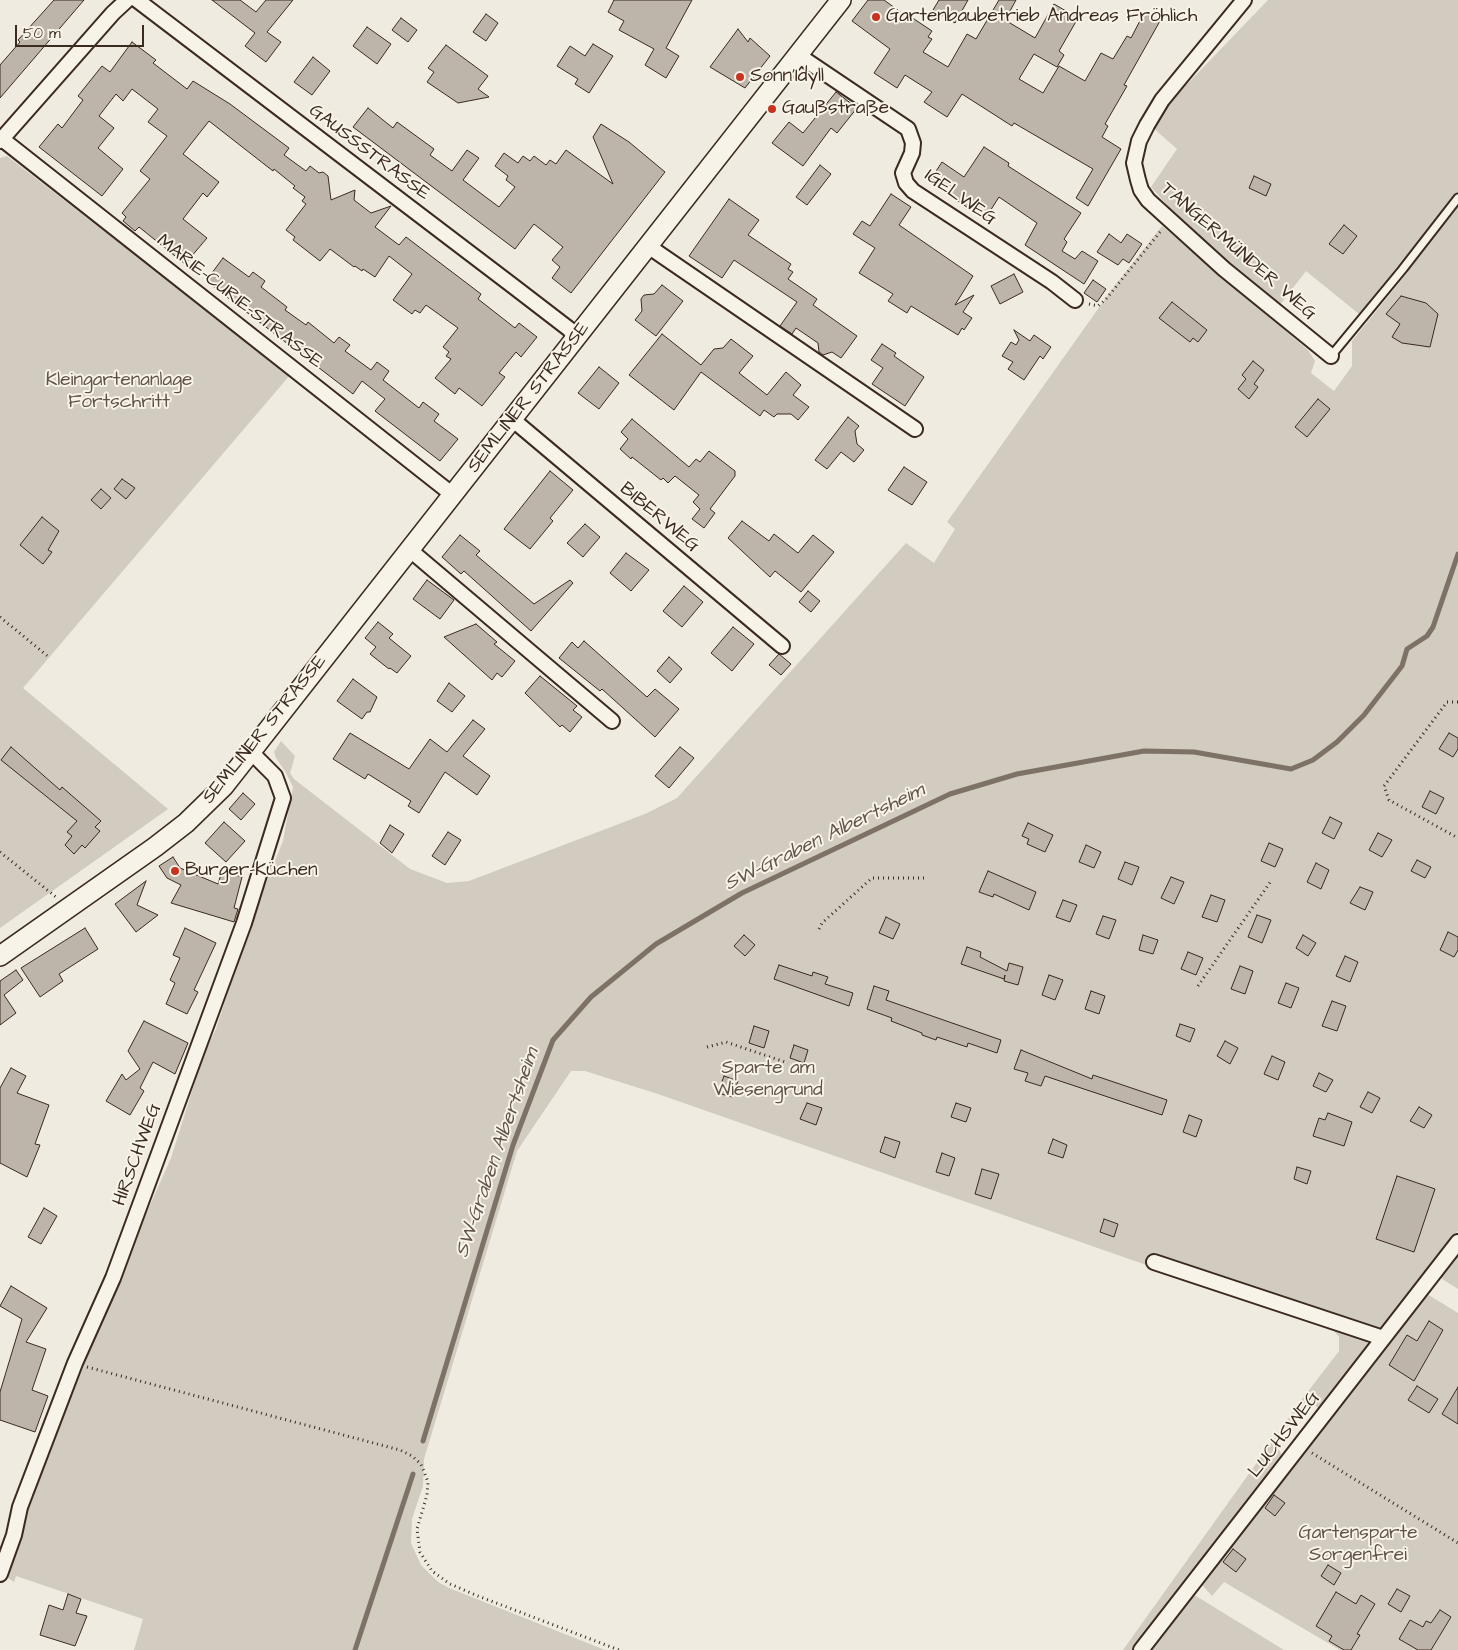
<!DOCTYPE html>
<html>
<head>
<meta charset="utf-8">
<style>
  body { margin:0 }
  #map { position:relative; width:1458px; height:1650px; overflow:hidden; background:#efebe0; font-family:"Architects Daughter",sans-serif }
  canvas { display:block }
  .scale { position:absolute; left:15px; top:25px; width:129px; height:22px; box-sizing:border-box; border:2px solid #3b2a1e; border-top:0; padding-left:6px; font-size:15px; line-height:18px; white-space:nowrap; color:#3b2a1e; -webkit-text-stroke:4px #f7f3e8; paint-order:stroke }
</style>
</head>
<body>
<div id="map">
<canvas width="1458" height="1650"></canvas>
<div class="scale">50 m</div>
</div>
<script>
const ctx = document.querySelector('canvas').getContext('2d');
ctx.lineJoin = 'round';
function fillPath(path, color) {
  ctx.fillStyle = color;
  ctx.fill(path, 'evenodd');
}
function poly(rows) {
  const path = new Path2D();
  for (const r of rows) {
    path.moveTo(r[0], r[1]);
    for (let i = 2; i < r.length; i += 2) path.lineTo(r[i], r[i + 1]);
  }
  return path;
}
function stroke(path, color, width, dash) {
  ctx.strokeStyle = color;
  ctx.lineWidth = width;
  ctx.lineCap = dash ? 'butt' : 'round';
  ctx.setLineDash(dash || []);
  ctx.stroke(path);
}
function write(font, color, halo, rows, align = 'center') {
  ctx.font = font + ' "Architects Daughter",sans-serif';
  ctx.lineWidth = 4;
  ctx.setLineDash([]);
  ctx.textBaseline = 'middle';
  ctx.strokeStyle = halo;
  ctx.fillStyle = color;
  for (const [text, x, y, turn = 0] of rows) {
    ctx.save();
    ctx.translate(x, y);
    ctx.rotate((+turn || 0) * Math.PI / 180);
    ctx.textAlign = isNaN(turn) ? turn : align;
    if (halo) ctx.strokeText(text, 0, 0);
    ctx.fillText(text, 0, 0);
    ctx.restore();
  }
}
const green = poly([
  [1268,0,1458,0,1458,1231,1383,1329,1378,1331,1152,1267,658,1094,585,1071,571,1071,517,1151,424,1459,423,1486,412,1519,411,1543,421,1565,438,1582,449,1588,605,1650,134,1650,143,1619,16,1576,14,1582,8,1578,45,1451,52,1445,133,1243,171,1158,203,1056,216,1029,251,920,283,841,293,787,285,771,276,758,274,752,281,741,295,756,290,773,294,779,410,869,447,883,469,881,645,814,677,798,906,543,934,563,955,529,947,522,1110,292,1162,226,1308,350,1315,361,1311,373,1334,391,1352,366,1352,341,1408,272,1405,257,1359,314,1306,271,1279,306,1228,264,1177,216,1151,187,1177,149,1152,127,1168,104],
  [7,156,290,375,23,688,168,809,0,928,0,158],
  [1458,1253,1458,1289,1439,1277],
  [1427,1294,1458,1313,1458,1650,1340,1650,1224,1582,1212,1596,1202,1585,1203,1579],
  [1330,1326,1364,1338,1370,1345,1320,1409,1307,1401,1276,1445,1283,1457,1133,1650,1123,1650,1303,1398,1339,1351,1339,1337],
  [1192,1595,1196,1596,1284,1650,1148,1650]
]);
const stream = poly([
  [423,1441,513,1145,553,1040,591,997,656,944,742,893,950,794,1017,774,1144,751,1194,752,1291,769,1313,760,1337,742,1364,715,1402,666,1407,649,1427,636,1433,627,1458,554],
  [355,1650,413,1474]
]);
const building = poly([
  [54,0,84,0,0,98,0,65,20,42,18,40,54,0],
  [212,0,240,0,256,12,266,0,293,0,267,32,281,42,266,62,245,46,255,33,212,0],
  [614,0,692,0,666,48,679,56,666,78,645,65,654,49,619,30,624,21,608,12,614,0],
  [868,0,884,0,910,19,911,17,932,31,928,37,932,39,923,52,948,67,967,34,976,39,999,0,1016,0,1005,20,1035,38,1054,4,1078,18,1059,51,1064,55,1057,67,1034,54,1019,79,1043,93,1059,66,1085,81,1101,53,1113,59,1127,36,1131,38,1144,13,1160,21,1124,85,1127,86,1105,124,1108,126,1102,137,1121,149,1088,206,1076,198,1093,169,1014,123,1012,126,962,94,947,117,924,102,932,92,905,75,897,88,874,73,890,49,852,21,868,0],
  [939,0,968,0,955,23,933,10,939,0],
  [486,14,498,23,486,41,473,32,486,14],
  [401,18,417,30,408,42,392,30,401,18],
  [367,27,391,44,377,64,353,46,367,27],
  [738,29,748,42,750,38,770,56,745,88,710,67,738,29],
  [132,42,156,60,153,63,187,89,193,81,230,104,289,148,284,155,306,171,310,166,319,173,323,172,328,176,331,200,355,190,354,200,371,213,391,206,375,227,399,245,406,237,481,294,478,299,515,328,519,323,537,337,521,357,516,352,499,373,505,377,482,406,459,388,455,394,435,378,451,359,446,356,449,352,443,347,458,328,426,305,420,313,415,310,412,314,393,300,412,274,389,256,375,277,363,269,362,271,355,266,354,267,330,249,320,261,293,240,295,237,286,230,306,204,302,201,305,197,293,188,295,186,274,169,273,171,209,121,183,154,219,182,207,197,203,193,183,219,207,238,185,264,139,227,135,231,123,221,126,217,122,213,150,179,140,171,167,136,148,122,158,109,132,89,123,101,116,94,99,116,114,128,98,148,123,169,102,196,39,147,58,124,62,128,83,100,78,96,102,66,110,72,132,42],
  [593,44,613,56,589,93,575,84,578,79,557,66,570,46,585,56,593,44],
  [446,45,488,76,478,89,489,97,458,103,427,82,434,72,428,68,446,45],
  [313,57,330,71,312,95,294,82,313,57],
  [836,92,857,108,837,133,831,128,803,166,772,143,789,122,803,133,836,92],
  [368,108,393,128,397,122,434,149,430,155,452,171,467,150,479,158,463,180,499,207,515,187,506,180,508,176,495,166,504,153,518,163,523,156,530,161,534,156,546,165,550,160,556,164,566,150,613,184,593,137,601,124,629,142,665,172,571,293,552,278,560,267,552,260,563,247,534,224,515,249,353,127,368,108],
  [984,147,1009,163,1008,166,1081,213,1064,239,1067,242,1062,251,1075,259,1082,251,1098,261,1084,284,1025,245,1037,223,999,197,985,219,929,182,942,162,964,177,984,147],
  [820,165,831,174,807,205,796,197,820,165],
  [1254,176,1271,184,1266,196,1249,188,1254,176],
  [891,194,911,207,899,225,973,276,955,305,974,295,963,312,972,318,964,330,962,328,958,335,911,306,907,313,888,301,893,294,859,273,875,248,853,234,862,221,870,226,891,194],
  [729,199,759,220,748,235,791,264,788,269,793,272,788,279,817,299,813,305,857,336,841,358,832,352,823,355,819,352,818,343,796,328,792,334,780,326,797,302,734,260,722,278,689,256,729,199],
  [1344,225,1357,236,1343,254,1329,244,1344,225],
  [1109,234,1121,243,1127,234,1142,244,1129,263,1123,259,1118,265,1097,252,1109,234],
  [223,258,249,277,253,272,265,281,261,287,287,307,285,310,306,325,308,322,334,343,339,337,350,345,345,351,371,370,377,362,389,371,383,380,419,408,423,402,439,414,434,421,458,439,440,461,375,411,385,399,362,381,353,394,206,281,223,258],
  [1014,274,1023,292,1000,304,991,286,1014,274],
  [1093,280,1106,289,1097,302,1084,293,1093,280],
  [662,285,683,301,656,336,635,320,642,311,641,299,644,295,654,294,662,285],
  [1401,296,1426,303,1438,314,1430,347,1402,343,1392,337,1400,324,1386,314,1401,296],
  [1172,302,1207,330,1198,342,1193,338,1190,342,1159,318,1172,302],
  [1014,330,1030,341,1034,335,1051,347,1043,359,1040,356,1024,380,1008,369,1013,362,1002,356,1011,342,1016,345,1019,340,1014,330],
  [662,334,701,365,714,349,723,348,731,339,753,356,739,373,767,395,786,372,801,385,793,395,809,407,798,420,791,414,777,414,774,417,764,410,760,416,701,372,674,410,629,375,662,334],
  [882,344,896,353,894,356,924,377,905,406,872,384,883,368,871,360,882,344],
  [1253,361,1264,370,1254,384,1258,387,1249,399,1238,389,1246,379,1242,375,1253,361],
  [599,367,619,383,599,409,578,393,599,367],
  [1318,399,1330,409,1307,437,1295,427,1318,399],
  [848,417,859,426,855,431,857,444,864,450,854,462,841,452,827,469,815,460,848,417],
  [632,419,689,467,696,459,700,462,709,451,735,471,735,476,710,509,715,513,704,528,692,519,700,509,693,502,699,495,675,476,668,483,663,478,661,480,632,457,631,459,620,449,628,439,621,432,632,419],
  [904,467,927,482,912,505,888,490,904,467],
  [550,471,573,490,550,518,553,521,530,549,504,529,550,471],
  [122,479,135,488,126,499,114,489,122,479],
  [101,489,111,498,101,509,91,500,101,489],
  [42,517,59,531,48,550,52,552,43,564,20,545,42,517],
  [742,521,769,541,774,534,798,553,813,535,834,552,801,592,775,571,770,577,728,538,742,521],
  [585,524,600,537,583,557,567,543,585,524],
  [460,535,480,551,476,555,534,604,570,580,573,583,531,631,464,571,461,574,442,557,460,535],
  [626,553,649,570,631,591,610,573,626,553],
  [427,580,454,600,440,619,413,599,427,580],
  [684,586,703,602,682,627,663,611,684,586],
  [808,591,820,601,811,612,799,602,808,591],
  [378,622,393,634,389,638,411,656,397,673,390,668,389,669,370,654,376,647,365,638,378,622],
  [476,624,497,642,494,644,515,661,502,677,497,673,492,680,444,637,476,624],
  [733,627,754,644,732,671,711,653,733,627],
  [584,641,647,697,655,689,679,709,655,737,602,689,600,691,559,658,572,642,578,648,584,641],
  [779,654,791,664,781,675,769,665,779,654],
  [669,657,682,669,670,683,657,671,669,657],
  [540,676,577,706,573,710,582,717,570,732,562,725,560,727,525,693,540,676],
  [353,679,377,697,370,712,367,712,362,719,337,701,353,679],
  [449,683,465,696,452,712,437,701,449,683],
  [473,720,485,729,463,756,490,776,477,795,445,772,419,813,408,806,411,801,368,774,365,779,333,759,350,733,409,769,430,739,447,752,473,720],
  [1449,733,1458,738,1458,749,1453,757,1439,749,1449,733],
  [11,747,60,790,62,787,101,821,95,827,100,831,85,848,82,845,74,854,65,845,72,836,67,832,77,821,1,760,11,747],
  [680,747,694,758,669,788,655,776,680,747],
  [1430,791,1444,798,1436,814,1422,807,1430,791],
  [243,793,255,804,241,820,229,809,243,793],
  [1330,817,1342,823,1334,839,1322,833,1330,817],
  [224,822,245,841,226,862,205,843,224,822],
  [1028,823,1053,835,1045,852,1027,844,1029,839,1022,836,1028,823],
  [390,825,404,834,392,853,380,843,390,825],
  [448,832,461,840,445,865,432,856,448,832],
  [1378,833,1392,840,1382,857,1369,850,1378,833],
  [1269,843,1283,849,1275,867,1261,861,1269,843],
  [1086,845,1101,852,1094,868,1079,862,1086,845],
  [173,857,180,868,218,884,222,871,242,877,234,908,238,909,234,922,171,903,181,885,167,878,159,866,173,857],
  [1417,860,1431,867,1425,878,1411,871,1417,860],
  [1125,862,1139,867,1132,885,1118,879,1125,862],
  [1316,863,1329,870,1321,889,1307,882,1316,863],
  [988,871,1036,892,1029,910,994,894,993,897,979,892,988,871],
  [1171,877,1184,882,1174,904,1161,898,1171,877],
  [146,881,137,905,158,915,136,932,115,904,146,881],
  [1360,887,1373,892,1365,910,1350,903,1360,887],
  [1211,895,1225,900,1217,922,1202,917,1211,895],
  [1063,900,1077,905,1070,922,1056,917,1063,900],
  [1257,915,1271,920,1262,943,1248,937,1257,915],
  [1103,916,1116,920,1109,939,1096,934,1103,916],
  [886,917,900,924,893,939,879,933,886,917],
  [85,928,98,949,59,974,63,981,40,997,21,968,85,928],
  [185,928,216,943,194,990,198,992,187,1014,166,1004,175,983,170,980,180,958,173,955,185,928],
  [1448,932,1458,937,1458,950,1454,957,1440,950,1448,932],
  [744,935,755,945,745,956,734,946,744,935],
  [1143,935,1158,940,1153,954,1139,950,1143,935],
  [1303,935,1316,943,1308,956,1296,948,1303,935],
  [967,947,981,952,980,957,1007,971,1009,963,1023,967,1018,985,1004,981,1005,975,1004,979,961,964,967,947],
  [1188,952,1203,958,1196,975,1181,969,1188,952],
  [1345,956,1358,962,1350,982,1336,976,1345,956],
  [779,965,812,976,813,972,828,977,825,984,853,993,849,1006,774,979,779,965],
  [1240,966,1253,971,1245,994,1231,989,1240,966],
  [16,970,23,980,4,995,16,1013,0,1025,0,981,16,970],
  [1049,975,1063,980,1055,1000,1042,995,1049,975],
  [1286,983,1299,988,1291,1008,1278,1003,1286,983],
  [874,986,889,991,886,1000,1001,1040,997,1053,968,1043,967,1047,937,1037,936,1040,922,1035,922,1033,891,1021,892,1018,867,1009,874,986],
  [1091,991,1105,996,1099,1014,1085,1009,1091,991],
  [1332,1001,1346,1006,1337,1031,1322,1026,1332,1001],
  [144,1021,188,1043,175,1074,153,1062,140,1088,144,1091,130,1115,106,1101,122,1074,126,1080,140,1069,128,1051,144,1021],
  [1180,1024,1195,1029,1190,1042,1176,1036,1180,1024],
  [754,1026,769,1031,764,1048,749,1043,754,1026],
  [1225,1041,1238,1048,1230,1064,1217,1056,1225,1041],
  [794,1045,808,1050,804,1063,790,1058,794,1045],
  [1021,1050,1092,1079,1093,1075,1167,1100,1162,1115,1045,1076,1041,1086,1025,1081,1028,1073,1014,1069,1021,1050],
  [1272,1056,1285,1062,1278,1080,1264,1074,1272,1056],
  [11,1068,26,1076,17,1093,49,1105,35,1144,40,1145,27,1177,0,1163,0,1088,11,1068],
  [1319,1073,1333,1080,1326,1092,1313,1086,1319,1073],
  [724,1076,738,1081,732,1097,718,1093,724,1076],
  [1368,1092,1380,1098,1372,1113,1360,1107,1368,1092],
  [807,1103,822,1108,816,1125,800,1119,807,1103],
  [956,1103,971,1108,966,1122,951,1117,956,1103],
  [1419,1107,1432,1115,1424,1128,1410,1121,1419,1107],
  [1328,1113,1352,1122,1344,1146,1313,1136,1319,1118,1325,1120,1328,1113],
  [1189,1115,1202,1120,1196,1137,1183,1132,1189,1115],
  [885,1137,900,1142,895,1158,880,1152,885,1137],
  [1053,1139,1067,1145,1063,1158,1048,1153,1053,1139],
  [942,1153,955,1158,949,1176,936,1172,942,1153],
  [1297,1167,1311,1171,1307,1184,1294,1179,1297,1167],
  [982,1169,999,1174,991,1199,975,1194,982,1169],
  [1397,1176,1435,1189,1414,1252,1376,1239,1397,1176],
  [44,1208,57,1216,41,1244,28,1237,44,1208],
  [1104,1219,1118,1224,1114,1237,1100,1232,1104,1219],
  [11,1286,47,1308,26,1342,46,1349,32,1390,48,1396,35,1432,0,1420,0,1392,22,1319,0,1306,11,1286],
  [1429,1321,1443,1330,1414,1381,1389,1365,1407,1335,1417,1341,1429,1321],
  [1417,1386,1438,1399,1429,1413,1408,1400,1417,1386],
  [1458,1387,1458,1424,1442,1414,1458,1387],
  [1274,1495,1285,1503,1275,1516,1265,1508,1274,1495],
  [1233,1549,1246,1559,1236,1572,1223,1562,1233,1549],
  [1328,1565,1341,1573,1334,1585,1321,1576,1328,1565],
  [1397,1589,1410,1596,1401,1612,1388,1604,1397,1589],
  [1336,1592,1356,1604,1361,1595,1375,1604,1357,1634,1360,1635,1351,1650,1344,1650,1329,1641,1332,1636,1316,1626,1336,1592],
  [68,1594,81,1599,76,1613,87,1616,75,1646,40,1635,49,1605,63,1610,68,1594],
  [1440,1610,1451,1617,1431,1650,1418,1650,1399,1639,1410,1620,1423,1627,1426,1621,1431,1623,1440,1610]
]);
const path = poly([
  [1089,304,1098,306,1106,299,1160,232],
  [0,617,50,658],
  [1458,702,1447,702,1384,786,1389,800,1458,838],
  [0,852,56,897],
  [819,929,822,923,872,878,924,878],
  [1198,986,1271,881],
  [707,1047,726,1042,788,1063],
  [87,1367,400,1450,412,1456,421,1464,428,1482,427,1495,417,1529,420,1552,432,1571,450,1584,478,1596,619,1650],
  [1312,1453,1458,1543]
]);
const lane = poly([
  [1331,356,1402,270,1458,198]
]);
const street = poly([
  [137,0,513,286,569,329,576,338],
  [1244,0,1162,100,1147,125,1139,141,1134,163,1138,180,1141,190,1148,200,1224,269,1331,356],
  [798,55,908,129,913,143,912,153,903,173,906,183,913,191,1052,282,1075,300],
  [2,139,453,495],
  [0,141,113,13,127,0],
  [648,246,915,429],
  [512,419,782,646],
  [410,550,612,721],
  [1154,1262,1383,1338],
  [0,1574,14,1535,20,1507,75,1363,113,1278,244,923,283,798,275,776,252,753],
  [1141,1650,1458,1242]
]);
const secondary = poly([
  [0,956,155,847,186,823,224,786,841,0]
]);
const markers = [
  [876,17,5,"#c8321e"],
  [740,77,5,"#c8321e"],
  [772,109,5,"#c8321e"],
  [175,871,5,"#c8321e"]
];
const poiNames = [
  ["Gartenbaubetrieb Andreas Fröhlich",886,17],
  ["Sonn'Idyll",750,77],
  ["Gaußstraße",782,109],
  ["Burger-Küchen",185,871]
];
const streetNames = [
  ["GAUSSSTRASSE",369,153,37],
  ["IGELWEG",960,198,35],
  ["TANGERMÜNDER WEG",1238,252,41],
  ["MARIE-CURIE-STRASSE",239,302,38],
  ["SEMLINER STRASSE",529,398,-52],
  ["BIBERWEG",659,518,40],
  ["SEMLINER STRASSE",265,730,-51],
  ["HIRSCHWEG",138,1155,-70],
  ["LUCHSWEG",1285,1435,-52]
];
const parkNames = [
  ["Kleingartenanlage",119,381],
  ["Fortschritt",119,403],
  ["Sparte am",768,1069],
  ["Wiesengrund",768,1091],
  ["Gartensparte",1358,1534],
  ["Sorgenfrei",1358,1556]
];
const waterNames = [
  ["SW-Graben Albertsheim",825,838,-26],
  ["SW-Graben Albertsheim",498,1153,-71]
];
fillPath(green, '#d1cbc0');
stroke(stream, '#7e7266', 5);
fillPath(building, '#bdb5aa');
stroke(building, '#3b2a1e', 1);
stroke(lane, '#3b2a1e', 11);
stroke(street, '#3b2a1e', 18);
stroke(secondary, '#3b2a1e', 22);
stroke(path, '#3b2a1e', 3, [1, 4]);
stroke(lane, '#f7f3e8', 7);
stroke(street, '#f7f3e8', 14);
stroke(secondary, '#f7f3e8', 19);
for (const [x, y, r, color] of markers) {
  const dot = new Path2D();
  dot.arc(x, y, r, 0, 2 * Math.PI);
  ctx.fillStyle = color;
  ctx.fill(dot);
  stroke(dot, '#f7f3e8', 2);
}
write('19px', '#3b2a1e', '#f7f3e8', poiNames, 'left');
write('19px', '#3b2a1e', '#f7f3e8', streetNames);
write('19px', '#605246', '#f7f3e8', parkNames);
write('italic 20px', '#625448', '#f7f3e8', waterNames);
</script>
</body>
</html>
